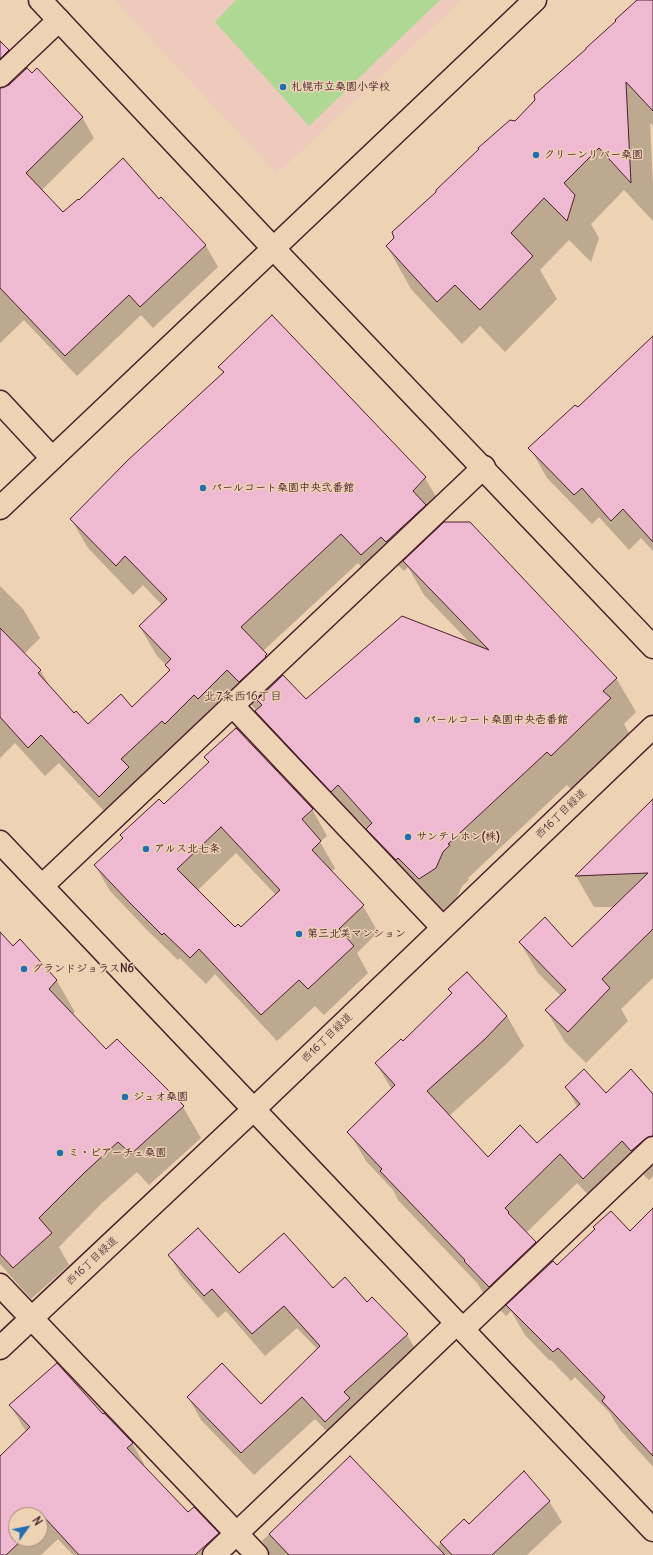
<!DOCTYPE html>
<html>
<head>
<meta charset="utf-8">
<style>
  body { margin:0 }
  #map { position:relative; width:653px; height:1555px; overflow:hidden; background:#edd2b4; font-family:Delius,sans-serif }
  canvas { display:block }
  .north { position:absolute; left:8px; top:1507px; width:40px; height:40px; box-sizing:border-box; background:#edd2b4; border:1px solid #ac8a7d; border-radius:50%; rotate:57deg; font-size:11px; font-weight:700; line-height:16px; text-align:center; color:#4a1f2b }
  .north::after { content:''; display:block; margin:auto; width:14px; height:18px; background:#1f6fb2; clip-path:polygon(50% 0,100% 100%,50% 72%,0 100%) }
</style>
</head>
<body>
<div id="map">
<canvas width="653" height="1555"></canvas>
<div class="north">N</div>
</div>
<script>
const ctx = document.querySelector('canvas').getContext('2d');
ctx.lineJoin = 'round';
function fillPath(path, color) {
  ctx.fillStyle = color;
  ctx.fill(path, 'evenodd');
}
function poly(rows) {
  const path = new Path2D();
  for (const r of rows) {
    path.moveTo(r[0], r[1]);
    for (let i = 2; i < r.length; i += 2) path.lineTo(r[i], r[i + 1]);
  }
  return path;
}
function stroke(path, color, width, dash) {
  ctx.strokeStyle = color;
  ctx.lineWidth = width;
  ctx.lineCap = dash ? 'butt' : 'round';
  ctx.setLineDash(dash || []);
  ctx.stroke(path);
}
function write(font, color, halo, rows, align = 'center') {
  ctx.font = font + ' Delius,"Klee One",sans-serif';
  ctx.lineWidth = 3;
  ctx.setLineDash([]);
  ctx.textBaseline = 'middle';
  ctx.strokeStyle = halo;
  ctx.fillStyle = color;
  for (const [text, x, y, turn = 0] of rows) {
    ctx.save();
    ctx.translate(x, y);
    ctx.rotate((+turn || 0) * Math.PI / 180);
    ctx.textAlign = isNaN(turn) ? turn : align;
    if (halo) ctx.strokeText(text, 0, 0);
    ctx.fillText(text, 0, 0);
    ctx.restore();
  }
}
const built = poly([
  [114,0,462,0,277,174]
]);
const green = poly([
  [236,0,440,0,309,126,215,22]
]);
const shadow = poly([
  [638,0,653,0,653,126,650,123,653,184,653,221,624,190,591,224,599,238,591,262,569,240,540,270,557,299,505,352,480,326,462,344,411,289,387,246],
  [0,43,8,51,20,72,3,88,82,117,94,138,42,190,63,213,159,200,161,199,206,246,218,267,153,328,141,315,77,376,24,320,0,343],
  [272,317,425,478,442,507,432,517,439,529,616,678,636,712,624,724,629,733,571,789,567,785,468,878,469,880,462,886,455,902,439,913,387,863,369,831,358,819,351,825,276,745,257,711,245,698,117,825,59,763,45,776,15,743,0,758,0,586,23,609,40,638,24,654,40,670,51,688,74,714,88,726,132,708,170,671,166,665,157,656,140,627,162,605,143,585,133,595,88,548,71,519,224,374,220,367],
  [358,563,378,584,398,565,404,571,408,567,424,595,472,645,306,701,280,679,263,651],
  [653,337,653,551,641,538,629,550,599,517,592,524,547,478,530,448,578,409],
  [205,757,312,809,327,836,320,842,335,868,331,872,363,906,378,932,357,953,368,973,324,1015,315,1006,277,1041,215,974,206,984,180,958,178,960,146,929,110,891,95,865,123,839,121,835,163,806,209,763],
  [236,853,276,895,241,928,235,928,197,891],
  [653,801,653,978,621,1009,628,1021,586,1063,565,1042,546,1010,561,996,538,973,520,942,572,949,615,907,594,907,576,876],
  [20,940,57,981,75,1012,72,1015,106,1050,183,1107,201,1138,149,1185,137,1172,102,1203,59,1247,69,1265,31,1299,0,1264,0,948,13,947],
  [450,989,507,1016,524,1046,502,1068,449,1116,488,1158,537,1144,578,1108,566,1087,606,1094,653,1095,653,1176,649,1180,639,1170,601,1208,577,1183,526,1233,535,1243,548,1266,557,1266,630,1232,653,1209,653,1467,620,1430,609,1412,575,1377,571,1381,551,1360,550,1361,525,1335,511,1311,506,1316,482,1291,478,1284,398,1200,393,1190,366,1161,349,1132,392,1090,376,1063,402,1042,452,994],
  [169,1255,238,1275,332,1290,367,1304,372,1299,407,1335,420,1357,339,1444,315,1419,254,1475,201,1420,188,1397,261,1405,318,1350,297,1328,265,1356,226,1311,218,1318,182,1277],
  [11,1406,103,1416,132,1443,144,1464,143,1466,188,1514,218,1534,230,1555,73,1555,58,1539,41,1555,0,1555,0,1457,27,1432,23,1427],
  [16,1515,40,1515,40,1539,16,1539],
  [350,1458,436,1548,464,1520,469,1525,549,1501,562,1522,527,1555,270,1555,262,1541]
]);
const building = poly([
  [637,0,653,0,653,111,626,82,631,183,599,148,564,183,575,195,567,221,544,198,511,233,533,256,480,310,455,285,437,302,386,246,394,238,392,232,436,192,436,190,479,149,478,148,510,120,515,121,535,100,534,95,586,49,586,48,616,21,615,20,637,0],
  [0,41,9,50,0,59,0,41],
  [27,68,32,73,37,68,83,117,26,173,63,212,78,199,79,200,123,158,159,199,161,197,206,245,140,307,129,295,65,356,0,288,0,88,9,85,27,68],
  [272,315,426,477,413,491,426,505,386,542,381,537,361,555,341,534,241,627,267,654,265,656,266,657,239,682,227,670,198,699,194,695,165,724,162,721,121,759,129,767,99,797,41,735,28,748,0,717,0,628,41,670,38,673,74,713,76,711,88,724,121,694,132,707,170,670,165,665,171,659,139,626,167,599,125,556,116,566,70,519,128,460,224,372,218,367,272,315],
  [653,336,653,542,623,509,611,521,582,488,574,495,528,448,575,405,578,407,653,336],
  [444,522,470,522,617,678,603,691,611,698,551,756,547,752,448,844,450,845,443,852,436,868,419,879,398,858,396,860,366,829,372,823,338,785,331,792,255,711,262,705,257,700,283,675,306,699,402,616,489,650,403,561,444,522],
  [236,728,313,809,302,819,321,841,312,850,364,905,339,929,354,946,308,989,299,980,261,1015,199,949,190,958,164,933,162,935,130,903,94,865,123,838,120,835,159,799,164,804,209,762,204,757,236,728],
  [221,827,280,890,241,927,238,924,235,927,177,869,221,827],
  [653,799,653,929,602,979,610,988,568,1032,545,1010,566,990,519,942,545,917,572,947,648,873,575,876,653,799],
  [0,932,13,946,20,939,57,980,49,989,106,1049,117,1039,184,1106,131,1154,118,1142,85,1172,39,1218,52,1233,13,1268,0,1254,0,932],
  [467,972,507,1016,485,1039,427,1091,488,1157,520,1125,537,1143,580,1104,565,1087,584,1069,606,1093,631,1069,653,1094,653,1136,645,1139,631,1151,622,1141,583,1179,560,1154,505,1208,509,1212,508,1213,536,1242,489,1287,464,1261,465,1260,380,1171,382,1169,347,1132,395,1085,375,1063,401,1039,403,1041,452,993,448,989,467,972],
  [653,1208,653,1456,602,1401,605,1397,558,1348,553,1352,506,1305,553,1261,557,1265,595,1229,593,1227,611,1211,630,1231,653,1208],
  [198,1228,239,1273,284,1233,333,1288,345,1277,367,1302,372,1297,408,1334,344,1392,350,1398,325,1422,302,1397,241,1453,187,1397,222,1363,261,1404,320,1346,284,1306,252,1334,212,1289,204,1296,168,1255,198,1228],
  [57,1363,103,1414,104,1413,133,1443,127,1448,188,1512,194,1507,219,1533,195,1555,79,1555,45,1518,40,1523,40,1515,16,1515,16,1539,23,1539,6,1555,0,1555,0,1456,30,1427,9,1405,57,1363],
  [350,1456,445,1555,289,1555,269,1534,350,1456],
  [524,1471,550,1501,492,1555,452,1555,440,1542,464,1519,469,1524,524,1471]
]);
const street = poly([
  [0,76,59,20],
  [0,402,52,458],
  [233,706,442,927],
  [42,886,484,467],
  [0,1285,257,1555],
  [463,1329,653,1148],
  [0,1348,253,1110],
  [214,1555,457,1323]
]);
const secondary = poly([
  [40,0,273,248,653,647],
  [0,508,535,0],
  [0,842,653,1530],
  [253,1110,653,727]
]);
const markers = [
  [283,87,4,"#1f6fb2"],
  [536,155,4,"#1f6fb2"],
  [203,488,4,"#1f6fb2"],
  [417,720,4,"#1f6fb2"],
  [408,837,4,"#1f6fb2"],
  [146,849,4,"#1f6fb2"],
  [299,934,4,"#1f6fb2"],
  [24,969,4,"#1f6fb2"],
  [125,1097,4,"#1f6fb2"],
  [60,1153,4,"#1f6fb2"]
];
const poiNames = [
  ["札幌市立桑園小学校",291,87],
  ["クリーンリバー桑園",544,155],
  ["パールコート桑園中央弐番館",211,488],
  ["パールコート桑園中央壱番館",425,720],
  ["サンテレホン(株)",416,837],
  ["アルス北七条",154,849],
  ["第三北美マンション",307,934],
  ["グランドジョラスN6",32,969],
  ["ジュオ桑園",133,1097],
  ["ミ・ピアーチェ桑園",68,1153]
];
const streetNames = [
  ["西16丁目緑道",561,814,-44],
  ["西16丁目緑道",327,1038,-44],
  ["西16丁目緑道",92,1261,-43]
];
const neighbourhoodNames = [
  ["北7条西16丁目",243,697]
];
fillPath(built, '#eecabd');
fillPath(green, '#afd895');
fillPath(shadow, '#0003');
fillPath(building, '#efb9d1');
stroke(building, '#4a1f2b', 1);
stroke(street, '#4a1f2b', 25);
stroke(secondary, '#4a1f2b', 25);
stroke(street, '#edd2b4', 22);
stroke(secondary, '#edd2b4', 22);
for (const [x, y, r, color] of markers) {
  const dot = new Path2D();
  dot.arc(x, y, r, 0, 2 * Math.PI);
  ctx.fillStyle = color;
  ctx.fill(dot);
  stroke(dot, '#edd2b4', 1.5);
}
write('bold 11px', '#4a1f2b', '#edd2b4', poiNames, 'left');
write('11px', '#4a1f2b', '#edd2b4', streetNames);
write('12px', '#4a1f2b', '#edd2b4', neighbourhoodNames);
</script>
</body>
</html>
